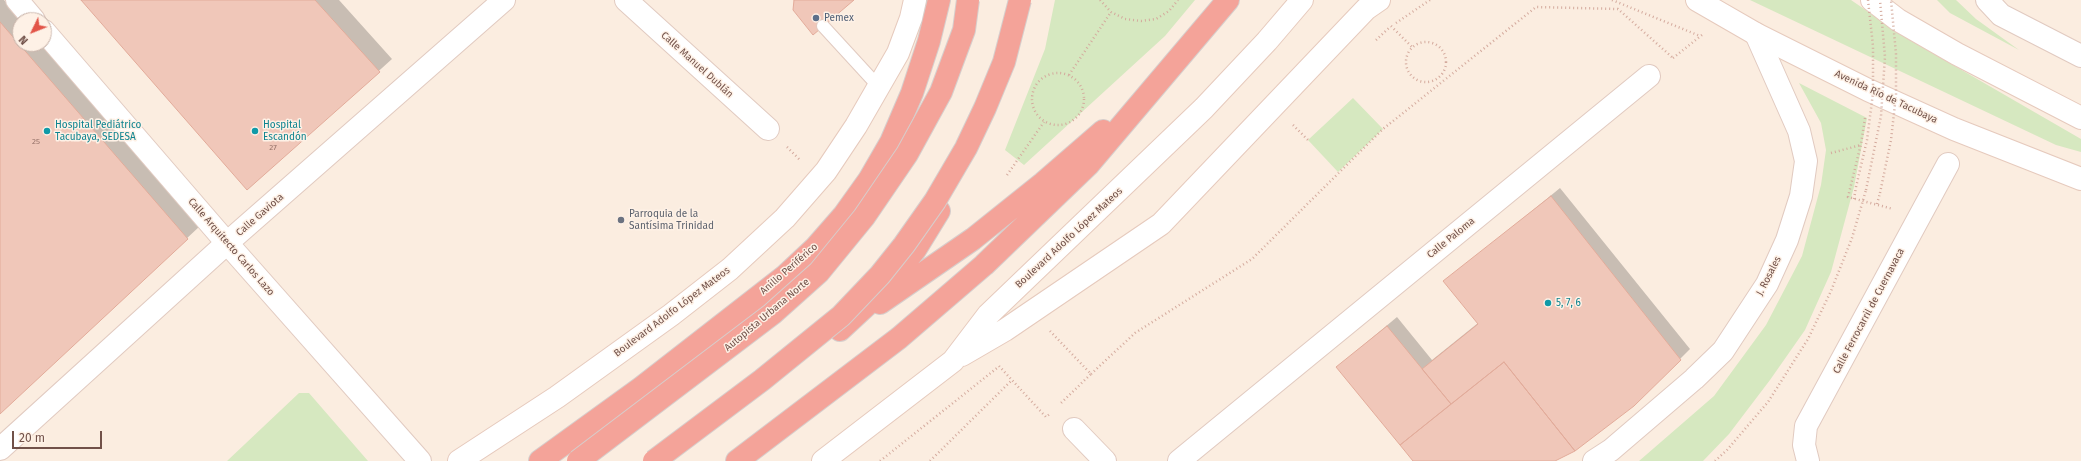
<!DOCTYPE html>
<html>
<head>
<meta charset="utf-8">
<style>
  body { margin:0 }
  #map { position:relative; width:2081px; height:461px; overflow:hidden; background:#fbede0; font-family:"Fira Sans",sans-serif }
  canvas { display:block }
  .north { position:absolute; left:12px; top:12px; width:40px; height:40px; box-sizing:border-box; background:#fef1e6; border:1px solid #c6b1a7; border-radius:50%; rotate:227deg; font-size:11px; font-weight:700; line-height:16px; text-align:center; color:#715149 }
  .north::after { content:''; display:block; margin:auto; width:14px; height:18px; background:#e25448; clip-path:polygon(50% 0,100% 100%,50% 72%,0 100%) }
  .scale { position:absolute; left:12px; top:431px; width:90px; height:18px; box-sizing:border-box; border:2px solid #715149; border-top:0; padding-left:5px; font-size:12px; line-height:14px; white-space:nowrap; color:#715149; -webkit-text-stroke:3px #fef1e6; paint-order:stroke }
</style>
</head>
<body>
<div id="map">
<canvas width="2081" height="461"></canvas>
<div class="north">N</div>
<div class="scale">20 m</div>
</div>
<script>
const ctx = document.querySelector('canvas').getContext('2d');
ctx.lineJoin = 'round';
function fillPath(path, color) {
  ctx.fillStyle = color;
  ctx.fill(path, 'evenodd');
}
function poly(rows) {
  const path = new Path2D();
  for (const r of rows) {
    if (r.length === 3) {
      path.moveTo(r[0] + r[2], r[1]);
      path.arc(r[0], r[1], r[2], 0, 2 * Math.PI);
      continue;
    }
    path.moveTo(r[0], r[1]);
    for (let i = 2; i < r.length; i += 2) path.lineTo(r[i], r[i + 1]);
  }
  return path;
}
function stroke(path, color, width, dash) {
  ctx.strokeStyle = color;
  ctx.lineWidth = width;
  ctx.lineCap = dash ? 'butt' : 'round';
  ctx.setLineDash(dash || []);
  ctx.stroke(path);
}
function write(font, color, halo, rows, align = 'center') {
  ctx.font = font + ' "Fira Sans",sans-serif';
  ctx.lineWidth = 3;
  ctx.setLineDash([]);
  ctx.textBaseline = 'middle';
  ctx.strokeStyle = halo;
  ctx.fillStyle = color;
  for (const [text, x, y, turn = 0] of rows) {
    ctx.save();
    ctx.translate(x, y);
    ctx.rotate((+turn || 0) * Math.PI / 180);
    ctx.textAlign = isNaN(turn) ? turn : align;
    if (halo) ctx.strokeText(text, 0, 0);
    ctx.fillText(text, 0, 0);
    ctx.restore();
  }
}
const green = poly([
  [1055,0,1195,0,1165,36,1024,165,1005,150,1045,49],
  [1750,0,1851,0,1908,39,2081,139,2081,152,2056,145],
  [1937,0,1956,0,1976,19,2019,50,1950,13],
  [1799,83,1867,118,1854,187,1831,272,1805,330,1770,380,1729,434,1703,461,1639,461,1714,396,1766,325,1802,256,1821,185,1826,150,1821,123],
  [1353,98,1383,129,1338,172,1308,140],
  [299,393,309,393,368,461,227,461]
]);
const shadow = poly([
  [0,0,4,0,21,20,20,44,42,44,200,226,0,413],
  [82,0,339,0,392,59,248,189],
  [1560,188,1690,349,1634,405,1553,461,1414,461,1337,367,1397,317,1432,360,1478,323,1445,282]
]);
const building = poly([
  [81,0,315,0,380,72,247,190,81,0],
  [794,0,854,0,813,35,793,10,794,0],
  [0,22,188,239,0,414,0,22],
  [1551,196,1681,360,1634,406,1575,451,1504,362,1451,404,1422,369,1478,324,1443,281,1551,196],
  [1387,326,1451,404,1400,445,1336,367,1387,326],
  [1504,362,1575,451,1555,461,1413,461,1400,445,1504,362]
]);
const path = poly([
  [1100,0,1111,12,1125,19,1141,21,1156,19,1169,11,1178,0],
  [1612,0,1700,36],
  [1396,23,1430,0],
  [1391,26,1412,47],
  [1376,40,1390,27],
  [1426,62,20],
  [1673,58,1702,35],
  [1058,99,26],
  [1069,75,1111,12],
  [1865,118,1861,144,1848,197,1893,209],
  [1293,125,1308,140],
  [787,147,800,160],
  [1831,153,1861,145],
  [1007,175,1044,122],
  [1854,199,1856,187],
  [1877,204,1880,193],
  [1050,331,1091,374,1059,405],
  [999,366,1046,417,1051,413],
  [1091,374,1135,333,1252,259,1383,129,1536,7,1618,9,1673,58],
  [880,461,997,368],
  [930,461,1012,380],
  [1715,461,1727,450,1768,402,1808,339,1831,291,1852,238,1866,190]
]);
const service = poly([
  [823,26,879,87]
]);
const minor = poly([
  [626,0,768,129],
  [1987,0,2001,15,2081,56],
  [1074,429,1105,461],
  [0,449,227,243,504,0],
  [1179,461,1649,76],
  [1594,461,1611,450,1694,379,1723,351,1767,284,1787,240,1801,196,1806,161,1799,131,1756,34],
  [1808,461,1804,445,1806,426,1948,164]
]);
const tertiary = poly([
  [17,0,34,20],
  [44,31,227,243,420,461]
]);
const secondary = poly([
  [1697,0,1756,34,1868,90,1954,129,2081,179],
  [1872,0,1898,20,1957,54,2081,118],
  [962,355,1005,330,1161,224,1366,9,1379,0],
  [459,461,557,397,671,315,730,269,785,218,826,171,856,126,898,53,911,18,915,0],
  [823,461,953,361,988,315,1204,108,1267,41,1302,0]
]);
const motorway = poly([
  [880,303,973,239,1043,183,1103,131],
  [840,330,868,304,895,275,915,250,939,211],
  [540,461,641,388,785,276,816,247,844,215,869,180,891,142,912,93,929,41,939,0],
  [737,461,899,338,984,265,1089,164,1228,0]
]);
const pathBridge = poly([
  [1856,187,1867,140,1873,93,1873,46,1868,0],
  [1866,190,1881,116,1883,86,1885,57,1880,0],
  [1880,193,1891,140,1896,95,1896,54,1891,0]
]);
const motorwayBridge = poly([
  [578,461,772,314,819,272,864,217,907,154,941,92,964,30,968,0],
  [654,461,762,380,841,316,880,275,904,245,935,201,966,148,985,108,1004,62,1020,0]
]);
const markers = [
  [816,18,4,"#5c6f8a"],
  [47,131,4,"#0f9aa8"],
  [255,131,4,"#0f9aa8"],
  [621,220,4,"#6b7280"],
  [1548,303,4,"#0f9aa8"]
];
const numberNames = [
  ["25",36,142],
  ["27",273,148]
];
const serviceNames = [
  ["Pemex",824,18]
];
const streetNames = [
  ["Calle Manuel Dublán",697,65,42],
  ["Avenida Río de Tacubaya",1886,97,25],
  ["Calle Gaviota",260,215,-41],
  ["Boulevard Adolfo López Mateos",1069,238,-43],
  ["Calle Paloma",1451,238,-39],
  ["Calle Arquitecto Carlos Lazo",231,247,49],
  ["Anillo Periférico",789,269,-41],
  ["J. Rosales",1769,276,-63],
  ["Calle Ferrocarril de Cuernavaca",1869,311,-62],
  ["Boulevard Adolfo López Mateos",672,312,-37],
  ["Autopista Urbana Norte",767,315,-40]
];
const cultureNames = [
  ["Hospital Pediátrico",55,125],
  ["Tacubaya, SEDESA",55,137],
  ["Hospital",263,125],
  ["Escandón",263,137],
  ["5, 7, 6",1556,303]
];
const worshipNames = [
  ["Parroquia de la",629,214],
  ["Santísima Trinidad",629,226]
];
fillPath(green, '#d6e8c0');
fillPath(shadow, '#0003');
fillPath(building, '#f0c7b9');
stroke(building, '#e2ab9a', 1);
stroke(service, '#e1cac0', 14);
stroke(minor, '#e1cac0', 24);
stroke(tertiary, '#e1cac0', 24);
stroke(secondary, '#e6cabd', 24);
stroke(motorway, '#d7cecc', 24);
stroke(path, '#d4aa9d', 2.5, [1, 3]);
stroke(service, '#fff', 12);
stroke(minor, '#fff', 22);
stroke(tertiary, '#fff', 22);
stroke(secondary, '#fff', 22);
stroke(motorway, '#f4a399', 22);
stroke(motorwayBridge, '#d7cecc', 24, []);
stroke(pathBridge, '#d4aa9d', 2.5, [1, 3]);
stroke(motorwayBridge, '#f4a399', 22);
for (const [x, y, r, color] of markers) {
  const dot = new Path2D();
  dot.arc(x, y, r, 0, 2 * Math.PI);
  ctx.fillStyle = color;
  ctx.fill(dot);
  stroke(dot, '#fef1e6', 1.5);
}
write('8px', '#916e65', null, numberNames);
write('10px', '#4e5e75', '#fef1e6', serviceNames, 'left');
write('10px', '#715149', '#fef1e6', streetNames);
write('10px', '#0d838f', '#fef1e6', cultureNames, 'left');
write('10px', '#5b616d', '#fef1e6', worshipNames, 'left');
</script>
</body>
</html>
